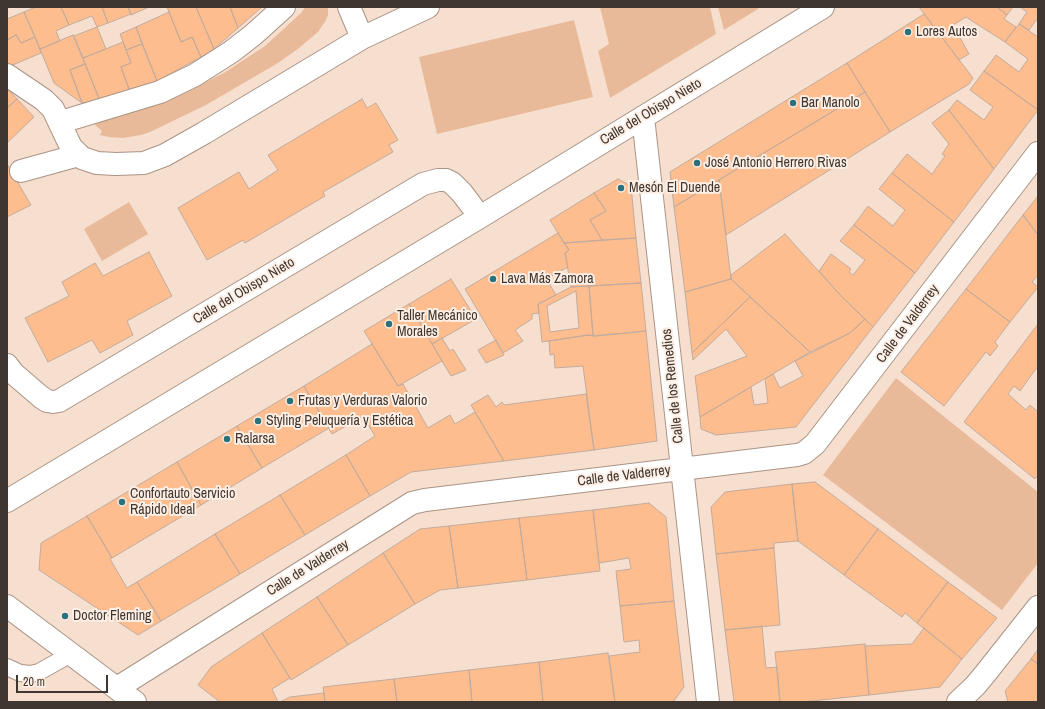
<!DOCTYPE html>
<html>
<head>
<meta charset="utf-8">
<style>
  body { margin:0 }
  #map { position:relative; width:1045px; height:709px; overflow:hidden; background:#f7dfcf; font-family:"Archivo Narrow",sans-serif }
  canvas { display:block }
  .frame { position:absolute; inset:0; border:8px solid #3f362f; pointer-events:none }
  .scale { position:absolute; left:16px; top:675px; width:92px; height:18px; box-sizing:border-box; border:2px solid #3f362f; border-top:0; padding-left:5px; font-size:12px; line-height:14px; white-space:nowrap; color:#3f362f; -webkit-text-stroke:3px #fdefe5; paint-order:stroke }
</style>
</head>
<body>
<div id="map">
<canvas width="1045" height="709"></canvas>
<div class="frame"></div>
<div class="scale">20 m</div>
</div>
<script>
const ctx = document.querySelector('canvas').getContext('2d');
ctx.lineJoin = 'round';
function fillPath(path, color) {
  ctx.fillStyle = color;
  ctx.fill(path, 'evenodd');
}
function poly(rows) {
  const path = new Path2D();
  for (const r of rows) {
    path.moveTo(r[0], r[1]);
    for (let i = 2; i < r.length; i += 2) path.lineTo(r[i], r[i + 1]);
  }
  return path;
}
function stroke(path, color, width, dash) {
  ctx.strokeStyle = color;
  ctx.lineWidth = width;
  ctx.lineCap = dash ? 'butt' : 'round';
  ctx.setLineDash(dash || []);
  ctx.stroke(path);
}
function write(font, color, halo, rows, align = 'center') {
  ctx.font = font + ' "Archivo Narrow",sans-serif';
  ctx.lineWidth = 4;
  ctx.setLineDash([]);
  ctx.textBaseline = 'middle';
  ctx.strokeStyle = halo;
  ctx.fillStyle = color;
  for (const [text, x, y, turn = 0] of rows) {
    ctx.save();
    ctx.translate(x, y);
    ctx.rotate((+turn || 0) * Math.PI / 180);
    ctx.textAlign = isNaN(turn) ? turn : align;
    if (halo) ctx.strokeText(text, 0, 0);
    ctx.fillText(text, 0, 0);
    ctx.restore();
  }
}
const green = poly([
  [305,7,328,7,328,15,326,20,318,32,299,48,278,63,206,105,150,132,141,135,123,138,109,137,100,135,102,131,95,125,99,122,163,103,224,73,265,46,301,13],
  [600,7,710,7,716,34,610,98,598,51,609,44],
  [718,7,758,7,758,9,724,30],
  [574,20,593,97,437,134,419,57],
  [129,202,148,234,102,261,84,229],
  [896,378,1038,492,1038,563,1002,610,823,475]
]);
const building = poly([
  [36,7,61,7,69,25,56,31,60,41,40,49,24,12,36,7],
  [61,7,102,7,108,23,97,27,92,16,69,25,61,7],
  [102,7,128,7,131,14,108,23,102,7],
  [128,7,149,7,131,15,128,7],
  [167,7,196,7,214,49,201,57,192,37,181,42,167,7],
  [196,7,230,7,238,28,214,49,196,7],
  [230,7,262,7,238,28,230,7],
  [919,7,997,7,1007,15,1004,19,1016,27,1005,42,966,17,953,25,969,54,959,60,919,7],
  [997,7,1013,7,1007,15,997,7],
  [1020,7,1038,7,1038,19,1037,19,1029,30,1019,24,1027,12,1020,7],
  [24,12,35,37,21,43,16,35,7,40,7,19,24,12],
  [169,12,181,42,192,37,201,57,157,81,136,27,169,12],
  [924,14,973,78,969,84,890,132,847,63,924,14],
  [1019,24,1038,37,1038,110,984,71,996,55,1019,72,1028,59,1005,42,1019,24],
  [97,27,106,49,83,58,74,36,97,27],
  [136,27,142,44,126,50,120,34,136,27],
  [16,35,21,43,35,37,41,53,8,67,7,62,7,40,16,35],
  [73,35,85,64,70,70,82,103,54,83,40,49,73,35],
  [123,42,131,63,121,67,130,92,100,101,83,58,123,42],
  [142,44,157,81,130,92,121,67,131,63,126,50,142,44],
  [847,63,865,92,674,207,670,172,847,63],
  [85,64,100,101,99,102,82,103,70,70,85,64],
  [984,71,1038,110,994,169,949,110,957,100,984,120,993,107,970,90,984,71],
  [7,88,17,99,7,108,7,88],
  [865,92,890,132,726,235,719,180,865,92],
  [17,99,34,117,7,143,7,108,17,99],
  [362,99,367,108,376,103,398,140,389,145,393,152,323,192,325,196,245,243,243,240,207,260,178,208,239,172,249,189,278,170,268,155,362,99],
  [949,110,994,169,954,222,892,173,907,154,932,174,945,156,942,154,949,144,932,123,949,110],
  [7,164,31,205,7,217,7,164],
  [892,173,954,222,915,273,854,225,868,206,893,226,905,210,879,189,892,173],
  [618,179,631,186,636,238,602,240,590,220,606,211,594,193,618,179],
  [719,180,731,279,685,292,674,207,719,180],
  [594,193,606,211,590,220,602,240,564,243,550,220,594,193],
  [1038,196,1038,235,1023,215,1038,196],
  [1023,215,1038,235,1038,275,1032,282,1038,287,1010,322,966,289,1023,215],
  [854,225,915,273,873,327,842,297,819,271,831,254,851,269,849,272,853,275,865,260,840,241,854,225],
  [558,233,569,250,565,253,568,267,550,277,550,285,556,295,538,304,539,313,532,314,532,319,515,330,523,341,503,353,465,289,558,233],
  [785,234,842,297,865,319,850,333,810,352,731,279,731,275,785,234],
  [636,238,641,283,571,287,565,253,569,250,564,243,636,238],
  [149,252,172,296,127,321,133,335,100,353,92,340,48,362,25,318,69,296,62,282,95,263,103,276,149,252],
  [451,279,476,319,432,344,409,304,451,279],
  [731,279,750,297,692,353,685,292,731,279],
  [641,283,646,331,593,336,589,286,641,283],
  [589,286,593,336,588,335,542,342,538,304,571,287,589,286],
  [576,291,579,328,550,332,547,306,576,291],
  [966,289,1010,322,995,342,998,346,990,356,986,352,944,406,901,372,966,289],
  [750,297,810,352,700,417,695,376,747,356,726,329,693,360,692,353,750,297],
  [409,304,442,361,398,386,364,331,409,304],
  [865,319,873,327,796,427,716,435,701,429,700,417,751,387,754,405,768,403,765,379,773,374,780,388,803,376,795,361,850,333,865,319],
  [1038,324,1038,366,1020,391,1014,386,1008,394,1026,410,1030,405,1038,412,1038,475,1035,479,964,422,1038,324],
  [646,331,657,441,594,450,583,366,555,368,554,354,550,355,549,341,588,335,596,336,646,331],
  [442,338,450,351,453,349,466,370,451,376,432,344,442,338],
  [496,340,504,355,486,363,478,350,496,340],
  [372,344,398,386,403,384,428,428,450,415,455,424,475,412,504,461,411,472,370,496,346,455,375,436,363,416,332,434,304,386,372,344],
  [304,386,329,428,262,468,237,426,304,386],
  [586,394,594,450,504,461,471,405,488,395,496,407,502,402,504,405,586,394],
  [237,426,262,468,201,505,177,462,237,426],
  [346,455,370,496,305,535,280,495,346,455],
  [177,462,201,505,112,558,87,516,177,462],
  [815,482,878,529,844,575,798,541,792,484,815,482],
  [792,484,798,541,774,543,774,548,716,554,711,507,725,492,792,484],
  [280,495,305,535,240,574,215,534,280,495],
  [649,503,666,517,674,601,620,606,616,571,631,569,629,558,599,563,593,510,649,503],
  [593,510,600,571,527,580,519,518,593,510],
  [87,516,112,558,110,559,127,588,137,582,161,621,138,635,39,570,41,543,87,516],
  [519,518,527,580,458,588,449,526,519,518],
  [449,526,458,588,440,590,415,604,383,553,420,529,449,526],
  [878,529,948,582,917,623,905,613,902,617,844,575,878,529],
  [215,534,240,574,161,621,137,582,215,534],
  [774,548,780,625,725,630,716,554,774,548],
  [383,553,415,604,348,645,317,597,383,553],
  [948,582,997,618,962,659,917,623,948,582],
  [317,597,348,645,291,680,262,633,317,597],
  [674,601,684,687,673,702,615,702,609,656,640,652,639,640,624,642,620,606,674,601],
  [762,626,766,668,777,667,780,702,734,702,725,630,762,626],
  [924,628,962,659,940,687,869,695,865,646,912,644,924,628],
  [262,633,290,678,272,689,278,702,220,702,198,685,211,667,262,633],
  [865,644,869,695,802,702,780,702,775,652,865,644],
  [1038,649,1038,664,1031,659,1038,649],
  [608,653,615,702,543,702,539,662,608,653],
  [1031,659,1038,664,1038,702,1008,702,1005,691,1031,659],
  [539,662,543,702,472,702,469,670,539,662],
  [469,670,472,702,397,702,394,679,469,670],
  [394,679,397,702,325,702,323,687,394,679],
  [324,693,325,702,280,702,290,697,324,693]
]);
const lane = poly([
  [7,667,20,673,31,674,39,672,71,654]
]);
const street = poly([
  [349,7,362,38],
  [7,75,44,100,53,109,71,147,82,158,97,163,116,164,144,163,165,155,204,133,362,38,428,7],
  [643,117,708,702],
  [61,122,160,92,195,75,231,52,253,35,284,7],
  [21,171,79,155],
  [7,365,13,373,41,397,47,401,53,402,59,401,423,184,438,180,446,180,452,183,462,193,480,217],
  [7,501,480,217,823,7],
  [7,606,135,702],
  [117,688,412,503,425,500,797,455,804,453,815,444,1038,153],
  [958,702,975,686,985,674,1038,607]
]);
const markers = [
  [908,32,4,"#2a727b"],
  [793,103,4,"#2a727b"],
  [697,163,4,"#2a727b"],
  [621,188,4,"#2a727b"],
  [493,279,4,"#2a727b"],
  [389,324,4,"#2a727b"],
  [290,401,4,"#2a727b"],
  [258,421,4,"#2a727b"],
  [227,439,4,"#2a727b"],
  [122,502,4,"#2a727b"],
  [65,616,4,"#2a727b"]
];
const poiNames = [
  ["Lores Autos",916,32],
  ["Bar Manolo",801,103],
  ["José Antonio Herrero Rivas",705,163],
  ["Mesón El Duende",629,188],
  ["Lava Más Zamora",501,279],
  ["Taller Mecánico",397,316],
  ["Morales",397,332],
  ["Frutas y Verduras Valorio",298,401],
  ["Styling Peluquería y Estética",266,421],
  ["Ralarsa",235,439],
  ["Confortauto Servicio",130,494],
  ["Rápido Ideal",130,510],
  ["Doctor Fleming",73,616]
];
const streetNames = [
  ["Calle del Obispo Nieto",651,112,-31],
  ["Calle del Obispo Nieto",244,291,-31],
  ["Calle de Valderrey",908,324,-53],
  ["Calle de los Remedios",673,386,-96],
  ["Calle de Valderrey",624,476,-7],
  ["Calle de Valderrey",308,568,-32]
];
fillPath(green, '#e8ba99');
fillPath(building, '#fdbd8f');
stroke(building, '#c2ab9c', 1);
stroke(lane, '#aa9485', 18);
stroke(street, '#aa9485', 24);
stroke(lane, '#fff', 16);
stroke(street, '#fff', 22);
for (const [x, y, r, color] of markers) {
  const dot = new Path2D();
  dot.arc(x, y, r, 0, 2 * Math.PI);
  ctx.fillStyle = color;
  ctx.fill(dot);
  stroke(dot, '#fdefe5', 1.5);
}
write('14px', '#3f362f', '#fdefe5', poiNames, 'left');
write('14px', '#3f362f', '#fdefe5', streetNames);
</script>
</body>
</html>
